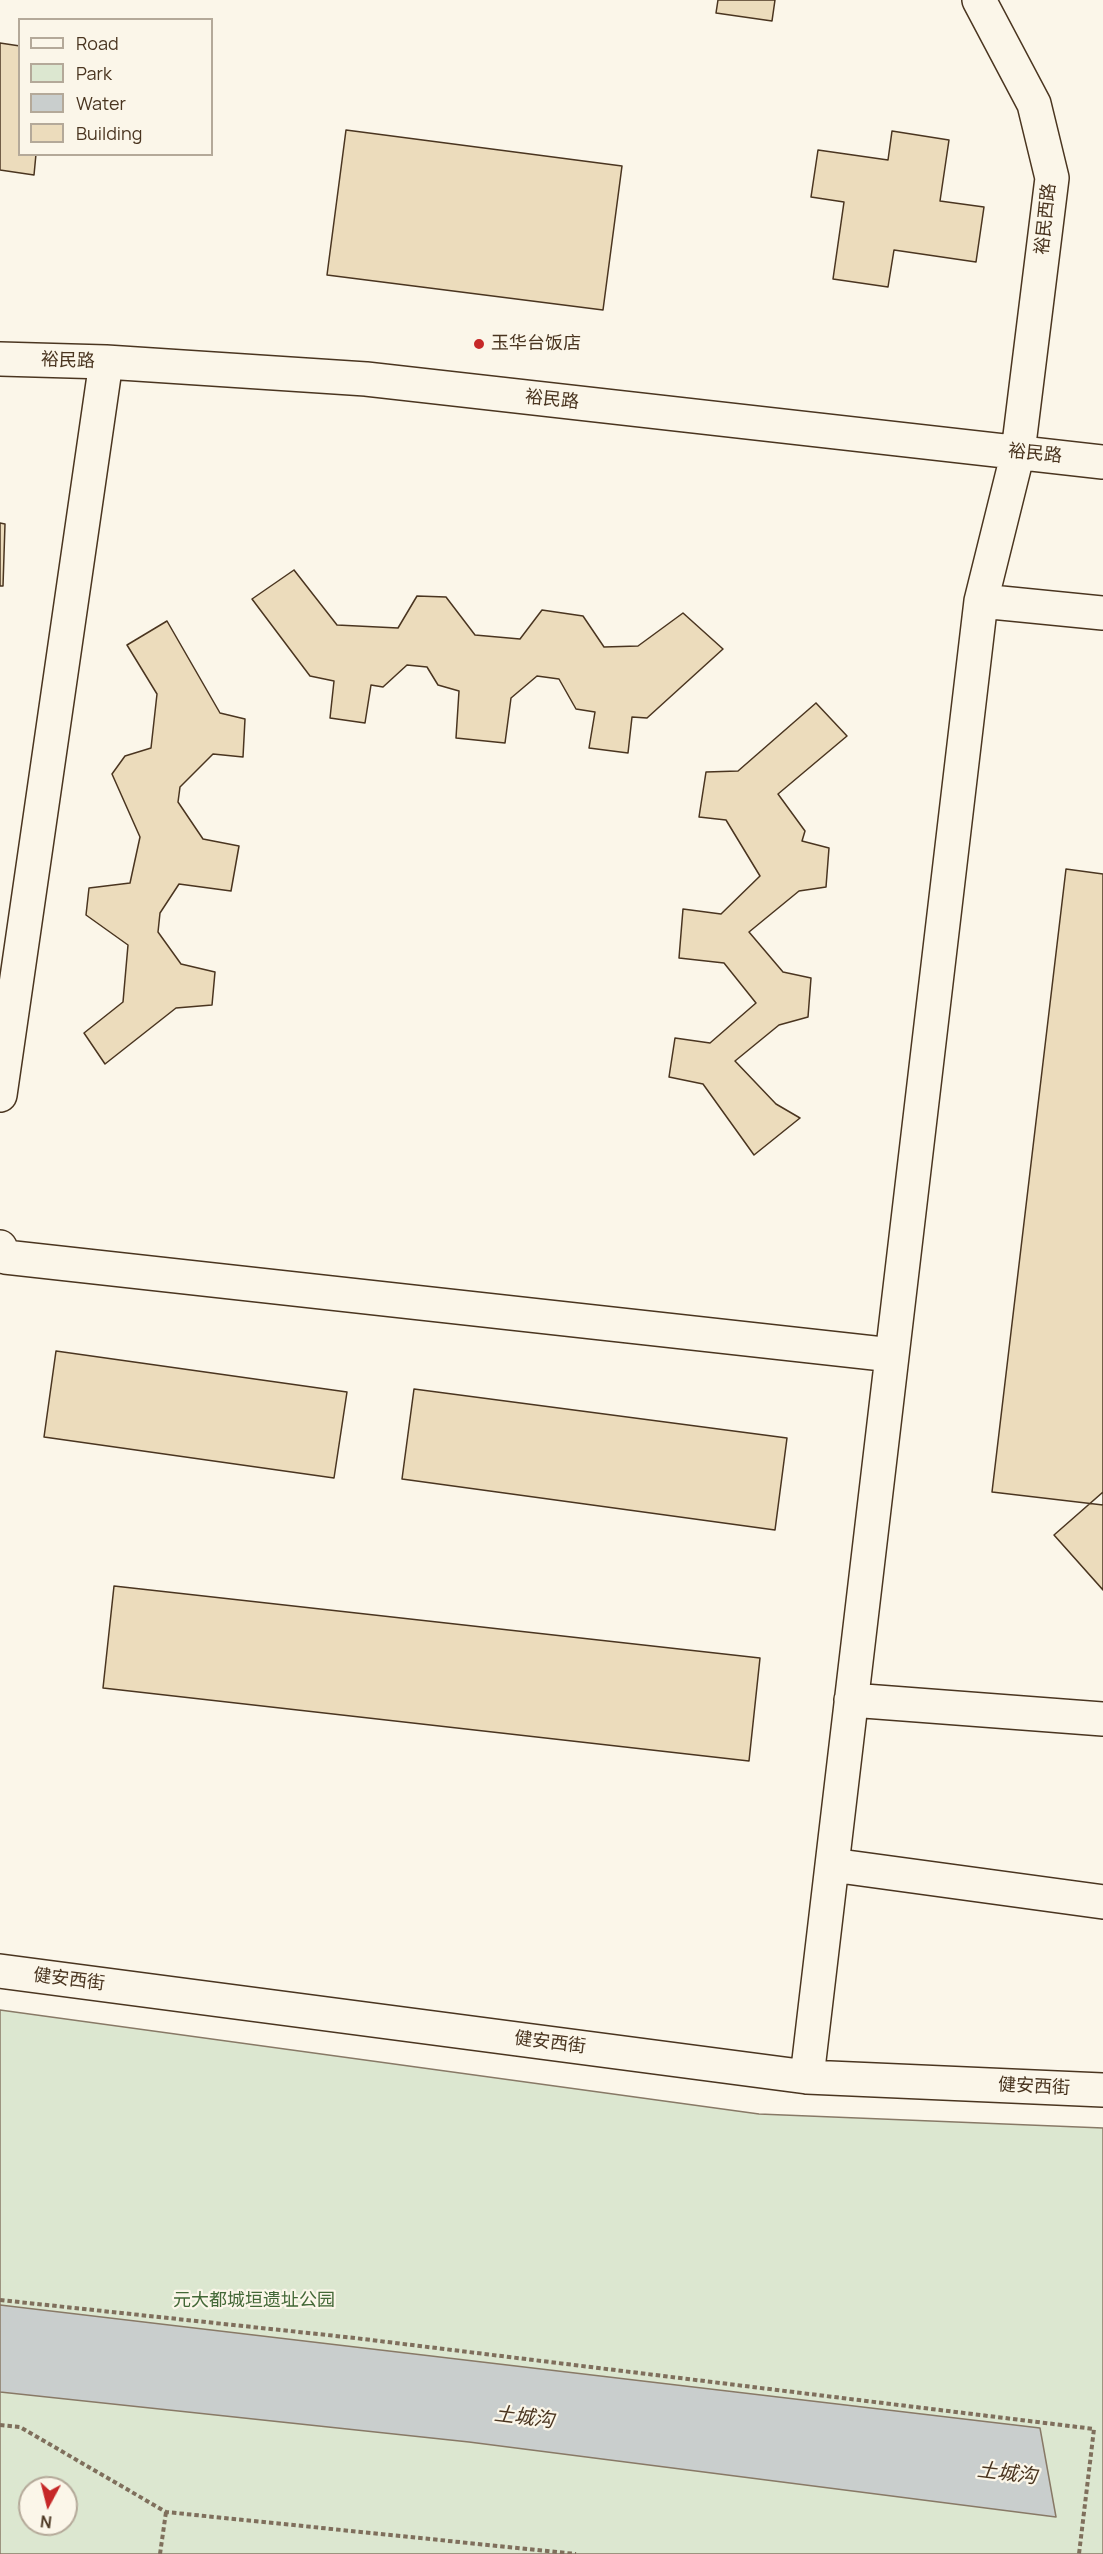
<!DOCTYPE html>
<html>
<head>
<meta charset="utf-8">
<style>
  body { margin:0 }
  #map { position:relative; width:1103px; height:2554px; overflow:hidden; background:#fbf6e9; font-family:Manrope,sans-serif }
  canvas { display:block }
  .legend { position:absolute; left:18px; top:18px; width:195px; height:138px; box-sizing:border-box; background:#fbf6e9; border:2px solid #b4a999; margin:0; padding:8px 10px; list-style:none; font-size:18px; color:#4a3520 }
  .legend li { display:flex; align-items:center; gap:12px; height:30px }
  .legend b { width:30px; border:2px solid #b4a999 }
  .north { position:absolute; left:18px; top:2476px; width:60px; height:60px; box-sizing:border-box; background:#fbf6e9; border:2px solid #b4a999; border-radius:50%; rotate:187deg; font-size:16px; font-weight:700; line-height:24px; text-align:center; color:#4a3520 }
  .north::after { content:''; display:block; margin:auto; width:21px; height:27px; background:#c62828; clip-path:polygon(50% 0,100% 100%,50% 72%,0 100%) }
</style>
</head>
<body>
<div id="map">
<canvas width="1103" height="2554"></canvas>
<ul class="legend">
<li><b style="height:8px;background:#fbf6e9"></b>Road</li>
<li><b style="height:16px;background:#dce7d0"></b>Park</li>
<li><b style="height:16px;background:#c9cecd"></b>Water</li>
<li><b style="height:16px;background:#ecdcbc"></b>Building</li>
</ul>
<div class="north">N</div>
</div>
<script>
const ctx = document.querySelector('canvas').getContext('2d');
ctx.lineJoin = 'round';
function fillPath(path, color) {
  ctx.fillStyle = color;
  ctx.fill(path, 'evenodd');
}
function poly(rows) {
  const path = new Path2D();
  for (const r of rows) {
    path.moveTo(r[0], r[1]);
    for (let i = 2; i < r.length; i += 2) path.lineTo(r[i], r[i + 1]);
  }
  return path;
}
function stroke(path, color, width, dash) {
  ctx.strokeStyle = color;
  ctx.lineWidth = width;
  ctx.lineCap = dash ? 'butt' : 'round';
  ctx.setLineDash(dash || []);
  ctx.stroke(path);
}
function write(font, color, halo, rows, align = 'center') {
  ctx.font = font + ' Manrope,"Noto Sans SC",sans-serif';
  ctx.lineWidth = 4.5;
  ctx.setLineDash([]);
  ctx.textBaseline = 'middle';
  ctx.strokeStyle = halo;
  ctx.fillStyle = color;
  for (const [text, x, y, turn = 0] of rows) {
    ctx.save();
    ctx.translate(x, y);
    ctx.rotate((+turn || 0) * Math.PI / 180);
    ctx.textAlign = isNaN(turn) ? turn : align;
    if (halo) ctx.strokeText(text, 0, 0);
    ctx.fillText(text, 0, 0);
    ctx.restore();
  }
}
const green = poly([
  [0,2010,759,2114,1103,2128,1103,2554,0,2554,0,2010],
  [30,2488,66,2488,66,2524,30,2524,30,2488]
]);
const water = poly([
  [0,2305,1040,2428,1056,2517,469,2442,0,2392,0,2305]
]);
const building = poly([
  [718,0,775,0,772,21,716,13,718,0],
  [0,43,20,46,20,154,36,154,34,175,0,170,0,43],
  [346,130,622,166,603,310,327,275,346,130],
  [892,131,949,140,940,201,984,207,976,262,894,250,888,287,833,279,844,202,811,197,818,150,888,160,892,131],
  [0,523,5,524,3,586,0,586,0,523],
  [294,570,337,625,398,628,417,596,446,597,475,635,520,639,542,610,583,616,604,647,638,646,683,613,723,649,647,718,632,717,628,753,589,748,595,712,576,709,559,679,537,676,511,698,505,743,456,738,459,691,438,685,427,667,407,665,383,687,371,685,365,723,330,718,334,681,310,676,252,599,294,570],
  [167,621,220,713,245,719,243,757,213,754,180,787,178,802,203,839,239,846,231,891,179,884,160,913,158,932,181,964,215,972,212,1005,176,1008,105,1064,84,1033,123,1002,128,945,86,915,89,888,130,883,140,837,112,774,125,756,151,748,157,694,127,645,167,621],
  [816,703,847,736,778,794,805,831,802,841,829,848,826,887,799,891,749,932,783,972,811,978,808,1017,779,1025,735,1061,776,1104,800,1118,754,1155,703,1084,669,1077,675,1038,710,1043,756,1003,724,963,679,958,683,909,721,914,760,876,726,820,699,817,706,772,738,771,816,703],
  [1066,869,1103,874,1103,1505,992,1492,1066,869],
  [56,1351,347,1392,334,1478,44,1437,56,1351],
  [414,1389,787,1438,775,1530,402,1479,414,1389],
  [1103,1492,1103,1590,1054,1535,1103,1492],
  [114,1586,760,1658,749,1761,103,1688,114,1586]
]);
const path = poly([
  [0,2300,355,2338,1094,2429,1079,2554],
  [0,2425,20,2427,166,2512,576,2554],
  [160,2554,166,2512]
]);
const minor = poly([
  [0,359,106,362,366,379,1103,462],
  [981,601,1103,613],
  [0,1095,106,362],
  [0,1247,5,1257,892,1355],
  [851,1700,1103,1719],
  [832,1865,1103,1902],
  [0,1971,807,2077,1103,2090],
  [807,2077,981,601,1018,452,1052,178,1034,104,979,0]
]);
const markers = [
  [479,344,6,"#c62828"]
];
const streetNames = [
  ["裕民西路",1046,219,-84],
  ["裕民路",68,361,2],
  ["裕民路",552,400,6],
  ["裕民路",1035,454,6],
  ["健安西街",69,1980,7],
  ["健安西街",550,2043,7],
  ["健安西街",1034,2087,3]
];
const poiNames = [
  ["玉华台饭店",491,344]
];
const parkNames = [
  ["元大都城垣遗址公园",254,2301]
];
const waterNames = [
  ["土城沟",524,2418,7],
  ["土城沟",1007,2474,7]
];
fillPath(green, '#dce7d0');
stroke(green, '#887966', 1.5);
fillPath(water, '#c9cecd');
stroke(water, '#887966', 1.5);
fillPath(building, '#ecdcbc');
stroke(building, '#4a3520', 1.5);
stroke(minor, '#4a3520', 36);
stroke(path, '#7f6f5c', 4, [4.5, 3]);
stroke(minor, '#fbf6e9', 33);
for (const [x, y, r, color] of markers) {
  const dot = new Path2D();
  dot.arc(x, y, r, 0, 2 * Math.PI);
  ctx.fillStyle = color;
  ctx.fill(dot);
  stroke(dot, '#fbf6e9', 2);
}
write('18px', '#4a3520', '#fbf6e9', streetNames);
write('18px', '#4a3520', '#fbf6e9', poiNames, 'left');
write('18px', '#436837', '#fbf6e9', parkNames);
write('italic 20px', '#4a3520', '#fbf6e9', waterNames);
</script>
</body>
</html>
